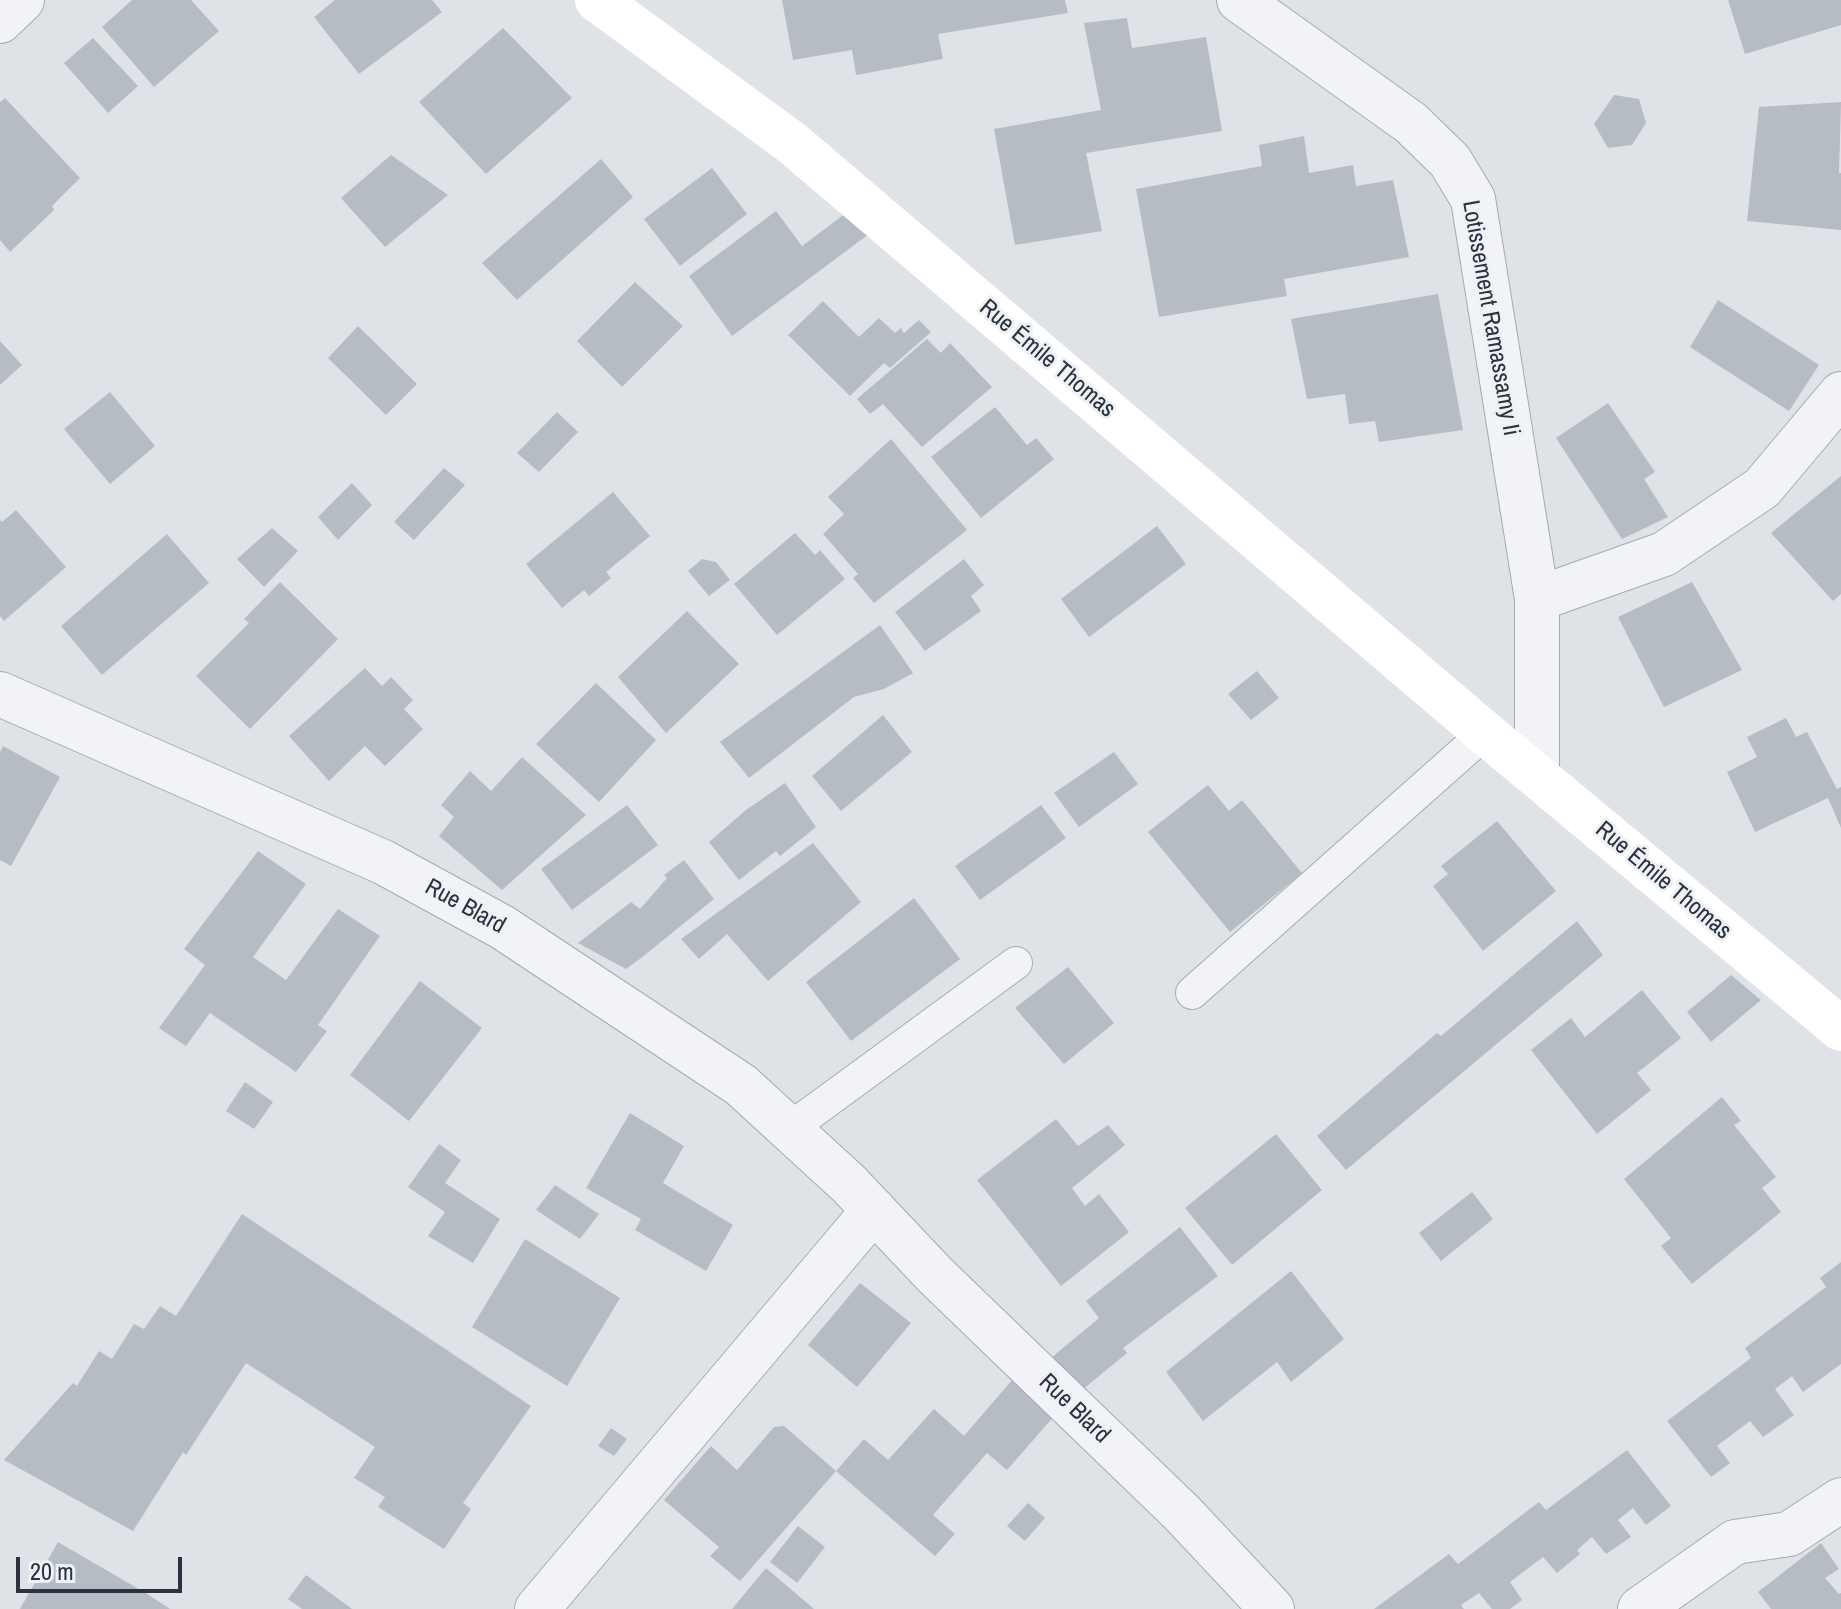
<!DOCTYPE html>
<html>
<head>
<meta charset="utf-8">
<style>
  body { margin:0 }
  #map { position:relative; width:1841px; height:1609px; overflow:hidden; background:#dfe3e8; font-family:"Archivo Narrow",sans-serif }
  canvas { display:block }
  .scale { position:absolute; left:16px; top:1557px; width:166px; height:36px; box-sizing:border-box; border:4px solid #29323e; border-top:0; padding-left:10px; font-size:24px; line-height:28px; white-space:nowrap; color:#29323e; -webkit-text-stroke:6px #eef2f5; paint-order:stroke }
</style>
</head>
<body>
<div id="map">
<canvas width="1841" height="1609"></canvas>
<div class="scale">20 m</div>
</div>
<script>
const ctx = document.querySelector('canvas').getContext('2d');
ctx.lineJoin = 'round';
function fillPath(path, color) {
  ctx.fillStyle = color;
  ctx.fill(path, 'evenodd');
}
function poly(rows) {
  const path = new Path2D();
  for (const r of rows) {
    path.moveTo(r[0], r[1]);
    for (let i = 2; i < r.length; i += 2) path.lineTo(r[i], r[i + 1]);
  }
  return path;
}
function stroke(path, color, width, dash) {
  ctx.strokeStyle = color;
  ctx.lineWidth = width;
  ctx.lineCap = dash ? 'butt' : 'round';
  ctx.setLineDash(dash || []);
  ctx.stroke(path);
}
function write(font, color, halo, rows, align = 'center') {
  ctx.font = font + ' "Archivo Narrow",sans-serif';
  ctx.lineWidth = 6;
  ctx.setLineDash([]);
  ctx.textBaseline = 'middle';
  ctx.strokeStyle = halo;
  ctx.fillStyle = color;
  for (const [text, x, y, turn = 0] of rows) {
    ctx.save();
    ctx.translate(x, y);
    ctx.rotate((+turn || 0) * Math.PI / 180);
    ctx.textAlign = isNaN(turn) ? turn : align;
    if (halo) ctx.strokeText(text, 0, 0);
    ctx.fillText(text, 0, 0);
    ctx.restore();
  }
}
const building = poly([
  [132,0,191,0,219,31,154,87,102,27],
  [335,0,432,0,442,12,359,74,314,17],
  [782,0,1065,0,1068,13,938,34,943,59,856,75,852,50,793,60],
  [1728,0,1841,0,1841,25,1745,54],
  [1127,18,1132,48,1206,37,1222,131,1086,153,1102,231,1015,245,994,129,1101,110,1084,23],
  [503,28,572,98,486,174,419,102],
  [93,38,138,86,108,113,64,63],
  [1614,95,1639,99,1646,123,1632,145,1608,148,1594,124],
  [5,98,80,178,52,206,54,210,10,252,0,240,0,102],
  [1841,102,1839,173,1841,173,1841,230,1747,221,1759,107],
  [1304,136,1309,173,1353,165,1356,186,1393,180,1409,257,1284,279,1287,296,1159,317,1136,189,1262,166,1259,145],
  [391,155,448,195,385,247,341,198],
  [601,159,633,197,517,300,482,263],
  [712,168,747,214,680,266,644,219],
  [776,211,802,246,846,213,869,234,732,336,689,276],
  [635,282,683,326,622,387,577,341],
  [1438,294,1463,430,1379,442,1375,421,1349,424,1345,394,1307,399,1291,319],
  [1718,300,1819,365,1789,411,1690,347],
  [823,301,859,337,879,318,895,333,901,328,904,333,919,320,931,332,890,368,884,363,850,396,788,335],
  [358,326,417,384,386,415,328,358],
  [927,339,941,353,950,343,992,387,922,447,883,404,870,414,857,399],
  [0,341,22,365,0,385],
  [110,392,155,446,110,484,64,429],
  [1608,403,1655,472,1644,479,1668,517,1622,539,1556,438],
  [995,407,1027,445,1036,438,1054,459,981,518,931,457],
  [557,412,578,432,539,472,517,453],
  [891,439,967,530,874,603,853,578,858,574,823,534,844,514,828,497],
  [444,468,465,485,414,540,394,522],
  [1841,476,1841,594,1833,601,1771,533],
  [352,483,372,505,338,540,318,517],
  [613,492,650,536,606,572,611,578,589,596,584,590,562,608,526,564],
  [16,510,66,567,4,621,0,616,0,520,2,522],
  [1157,526,1186,564,1089,637,1061,599],
  [272,528,298,551,264,587,237,559],
  [795,533,815,555,820,550,845,579,777,635,734,584],
  [167,534,209,583,102,675,61,626],
  [702,559,716,562,730,580,709,596,688,571],
  [964,559,984,585,971,596,981,611,925,651,895,612],
  [280,582,338,639,250,729,196,676,249,623,244,619],
  [1692,582,1742,670,1664,707,1618,617],
  [687,611,739,664,666,733,618,677],
  [880,625,913,673,884,689,854,697,749,778,720,742],
  [365,668,382,686,391,677,413,700,404,709,423,729,385,766,365,746,329,781,289,736],
  [1257,671,1279,698,1251,720,1228,694],
  [596,683,656,740,599,802,536,744],
  [883,715,912,752,841,811,812,776],
  [1786,718,1796,737,1807,732,1837,789,1841,787,1841,828,1828,798,1755,832,1727,772,1757,757,1747,737],
  [3,746,60,777,11,866,0,860,0,752],
  [1114,752,1138,784,1079,827,1054,793],
  [522,757,586,815,502,890,439,836,454,817,441,805,470,771,491,791],
  [785,783,816,827,780,856,776,851,739,880,709,842,746,810],
  [1208,785,1229,811,1242,800,1302,873,1230,932,1148,832],
  [627,805,658,845,572,910,541,869],
  [1041,805,1066,838,980,900,955,866],
  [1497,821,1556,891,1483,951,1433,886,1448,874,1441,866],
  [813,843,861,902,768,981,727,934,699,959,681,939],
  [258,851,306,884,253,957,286,980,338,909,380,936,318,1025,327,1031,296,1072,210,1013,186,1046,159,1028,205,965,184,949],
  [684,860,714,899,641,958,626,969,578,943,631,902,640,909,667,878,664,875],
  [914,898,960,959,851,1041,806,982],
  [1577,921,1603,955,1346,1170,1317,1136,1437,1033,1441,1036],
  [1068,967,1114,1023,1064,1064,1015,1008],
  [1731,975,1761,1000,1711,1042,1687,1012],
  [420,981,482,1028,409,1121,350,1075],
  [1642,990,1681,1038,1637,1073,1651,1090,1597,1134,1531,1050,1571,1018,1585,1037],
  [245,1082,273,1102,254,1129,226,1111],
  [1722,1097,1741,1121,1734,1125,1776,1177,1762,1188,1781,1212,1692,1284,1661,1246,1671,1238,1624,1179],
  [630,1113,684,1146,663,1183,733,1225,706,1271,635,1230,641,1219,586,1188],
  [1056,1119,1078,1146,1108,1125,1125,1145,1072,1188,1085,1206,1099,1194,1129,1232,1061,1286,977,1180],
  [1276,1134,1322,1190,1232,1265,1185,1208],
  [439,1144,461,1160,445,1183,500,1219,473,1263,428,1236,445,1212,408,1187],
  [555,1185,599,1214,580,1239,536,1210],
  [1472,1192,1493,1219,1441,1261,1419,1233],
  [242,1214,531,1406,463,1503,471,1509,444,1549,378,1507,385,1497,354,1478,375,1447,246,1363,186,1455,183,1452,133,1531,4,1460,73,1383,77,1386,99,1351,112,1359,134,1324,144,1329,160,1306,176,1316],
  [1180,1227,1218,1276,1123,1348,1127,1353,1076,1395,1045,1363,1099,1318,1086,1301],
  [525,1239,620,1298,567,1386,472,1327],
  [1841,1262,1841,1364,1803,1392,1792,1376,1775,1389,1794,1415,1763,1437,1750,1421,1734,1433,1717,1446,1730,1463,1711,1477,1667,1421,1751,1358,1745,1348,1826,1287,1820,1278],
  [1291,1271,1344,1339,1291,1382,1277,1362,1203,1421,1166,1372],
  [860,1283,911,1323,857,1387,808,1345],
  [1018,1373,1056,1414,1007,1470,987,1453,933,1515,955,1534,935,1556,836,1471,864,1439,888,1460,934,1409,964,1436],
  [784,1426,836,1471,740,1581,710,1556,719,1547,664,1500,711,1446,737,1470,774,1427],
  [611,1428,627,1439,614,1456,598,1446],
  [1627,1450,1671,1506,1646,1525,1633,1508,1618,1520,1631,1537,1606,1554,1592,1537,1577,1550,1580,1554,1557,1573,1543,1557,1510,1582,1522,1600,1510,1609,1492,1609,1479,1593,1461,1605,1464,1609,1374,1609,1449,1554,1458,1564,1539,1502,1546,1510],
  [1028,1503,1045,1518,1025,1541,1007,1526],
  [798,1526,825,1547,797,1583,770,1562],
  [58,1542,149,1595,170,1609,20,1609],
  [1821,1543,1839,1569,1825,1578,1839,1594,1841,1593,1841,1609,1771,1609,1758,1592],
  [766,1568,814,1609,732,1609],
  [306,1575,352,1609,302,1609,288,1599]
]);
const lane = poly([
  [1192,993,1485,733],
  [789,1129,1016,963]
]);
const street = poly([
  [1239,0,1411,123,1450,161,1473,199,1537,599,1537,775],
  [0,21,22,0],
  [1537,599,1664,554,1762,488,1841,394],
  [0,694,383,862,502,927,741,1085,849,1184,935,1275,1182,1513,1272,1609],
  [537,1609,874,1210],
  [1640,1609,1735,1542,1789,1534,1841,1500]
]);
const secondary = poly([
  [597,0,792,143,1485,733,1841,1029]
]);
const streetNames = [
  ["Lotissement Ramassamy Ii",1490,318,80],
  ["Rue Émile Thomas",1047,359,40],
  ["Rue Émile Thomas",1663,881,40],
  ["Rue Blard",465,907,29],
  ["Rue Blard",1074,1409,44]
];
fillPath(building, '#b6bcc4');
stroke(lane, '#a5aab2', 34);
stroke(street, '#a5aab2', 46);
stroke(lane, '#f1f3f6', 32);
stroke(street, '#f1f3f6', 44);
stroke(secondary, '#fff', 44);
write('24px', '#29323e', '#eef2f5', streetNames);
</script>
</body>
</html>
